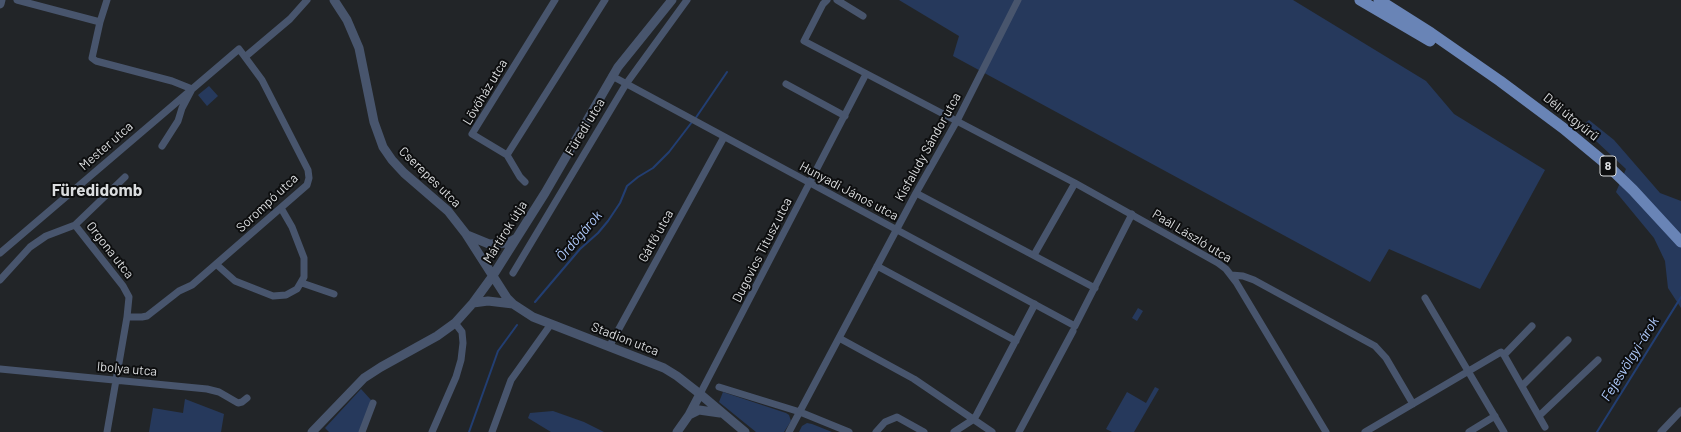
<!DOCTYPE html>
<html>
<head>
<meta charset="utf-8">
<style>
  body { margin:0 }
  canvas { display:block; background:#222528 }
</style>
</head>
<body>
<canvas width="1681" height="432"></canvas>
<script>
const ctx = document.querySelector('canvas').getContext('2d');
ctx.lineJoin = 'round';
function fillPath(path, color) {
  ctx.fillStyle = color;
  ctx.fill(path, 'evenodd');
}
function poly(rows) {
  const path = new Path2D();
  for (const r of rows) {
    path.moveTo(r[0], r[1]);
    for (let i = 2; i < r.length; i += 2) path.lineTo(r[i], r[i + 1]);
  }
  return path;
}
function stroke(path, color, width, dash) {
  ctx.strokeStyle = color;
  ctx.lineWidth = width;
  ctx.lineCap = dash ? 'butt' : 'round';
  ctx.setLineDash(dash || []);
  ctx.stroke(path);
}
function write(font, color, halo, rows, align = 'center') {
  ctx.font = font + ' Barlow,sans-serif';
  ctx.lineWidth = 4;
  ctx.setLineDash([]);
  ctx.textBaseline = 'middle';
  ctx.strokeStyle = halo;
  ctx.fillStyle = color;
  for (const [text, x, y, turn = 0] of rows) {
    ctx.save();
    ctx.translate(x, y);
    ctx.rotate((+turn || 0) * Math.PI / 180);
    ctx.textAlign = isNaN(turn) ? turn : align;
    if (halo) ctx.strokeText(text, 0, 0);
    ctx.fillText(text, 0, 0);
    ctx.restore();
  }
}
const green = poly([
  [899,0,1293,0,1426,81,1454,114,1545,170,1480,289,1389,249,1370,282,953,56,959,36],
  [209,86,218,96,207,106,198,95],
  [1589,120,1614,140,1660,193,1681,201,1681,308,1668,288,1665,261,1654,238,1616,192,1626,169,1581,127],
  [1138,308,1143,311,1137,321,1132,318],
  [1155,387,1159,389,1134,432,1112,432,1106,429,1127,392,1146,403],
  [361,389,371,400,364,432,329,432,325,428],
  [723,392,786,413,789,415,791,421,784,432,756,432,719,402],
  [185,399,224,414,221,432,149,432,153,408,183,413],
  [553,411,584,422,604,432,551,432,528,418,530,413],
  [807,423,812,424,832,432,799,432,802,426]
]);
const stream = poly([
  [695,119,727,72],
  [535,302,580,249,598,233,608,221,620,203,627,186,638,177,653,168,669,152,692,122],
  [469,432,498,351,517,325],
  [1597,432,1681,297]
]);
const minor = poly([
  [17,0,100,22],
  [107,0,100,22,92,58,96,61,172,81,192,89,182,108,178,121,162,146],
  [827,0,823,4,804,41,1075,183,1218,263,1226,269,1236,282,1326,432],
  [837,0,863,16],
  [612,76,1075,326,1132,214],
  [786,84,845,116],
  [507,155,605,0],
  [525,182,520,177,507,155,472,134,555,0],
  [916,193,1095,288],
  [75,225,123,286,129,297,127,317,107,432],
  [0,253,239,49,245,57,290,19,307,0],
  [1034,255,1075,183],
  [216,264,235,281,273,296,286,295,297,289,304,277,304,258,292,227,281,208],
  [877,266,1016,341],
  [513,273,626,84,687,0],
  [1231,275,1243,276,1254,280,1375,346,1386,358,1413,404],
  [0,280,30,247,46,236,75,225,125,177],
  [302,283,334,294],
  [1425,298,1504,432],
  [127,317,142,317,147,316,179,291,192,285,307,185,309,178,308,170,262,80,245,57],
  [839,338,914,379,992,432],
  [609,347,724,137],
  [1504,355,1532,326],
  [0,369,207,389,219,392,238,403,242,402,247,398],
  [1522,386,1568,340],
  [719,387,800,412,849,432],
  [700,394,866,74],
  [1539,416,1598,360],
  [362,432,373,403],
  [432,432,456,377,461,360,463,343,462,332,455,323],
  [492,432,511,380,551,324],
  [789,432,916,193,959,117,1018,0],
  [876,432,885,422,897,417,924,432],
  [954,432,974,419,977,414,1035,304],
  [1019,432,1073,331],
  [1365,432,1501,352,1504,355,1545,427],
  [1469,432,1495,416],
  [1661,432,1681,411]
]);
const tertiary = poly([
  [334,0,347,20,359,48,374,122,383,147,392,160,404,173,448,211,466,234,507,298,513,304,533,317,664,368,677,376,700,394,745,432],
  [0,4,1,0],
  [467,235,489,244,508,243,515,239],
  [473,303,488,301,513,304],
  [689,415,699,410,720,413],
  [312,432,364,378,381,367,437,336,455,323,473,303,492,277,545,193,618,67,672,0],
  [677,432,689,415,700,394]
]);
const primary = poly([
  [1360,0,1430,41],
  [1379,0,1431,33,1500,81,1563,128,1604,162,1633,190,1681,242]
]);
const shields = [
  [1608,166,16]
];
const shieldNames = [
  ["8",1608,166]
];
const streetNames = [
  ["Lövőház utca",485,92,-59],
  ["Déli útgyűrű",1571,117,39],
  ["Füredi utca",585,127,-59],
  ["Mester utca",106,146,-41],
  ["Kisfaludy Sándor utca",928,147,-61],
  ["Cserepes utca",430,177,44],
  ["Hunyadi János utca",849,191,28],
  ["Sorompó utca",267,203,-43],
  ["Mártírok útja",505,232,-58],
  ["Gátfő utca",656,236,-61],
  ["Paál László utca",1192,236,31],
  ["Orgona utca",110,250,52],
  ["Dugovics Titusz utca",762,250,-63],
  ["Stadion utca",625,339,21],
  ["Ibolya utca",127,369,5]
];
const waterNames = [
  ["Ördögárok",579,236,-49],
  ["Fejesvölgyi-árok",1630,359,-58]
];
const districtNames = [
  ["Füredidomb",97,190]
];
fillPath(green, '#26395c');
stroke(stream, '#223e72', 2);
stroke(minor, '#48556d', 7);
stroke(tertiary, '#48556d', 9);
stroke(primary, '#6984b6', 11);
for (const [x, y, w] of shields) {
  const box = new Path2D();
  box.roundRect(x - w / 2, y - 10, w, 20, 3);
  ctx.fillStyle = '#0d0e0f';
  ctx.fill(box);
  stroke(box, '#dbdddf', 1);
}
write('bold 12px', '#dbdddf', null, shieldNames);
write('13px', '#dbdddf', '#0d0e0f', streetNames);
write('italic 14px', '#afcafc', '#0d0e0f', waterNames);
write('bold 17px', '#dbdddf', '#0d0e0f', districtNames);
</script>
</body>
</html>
